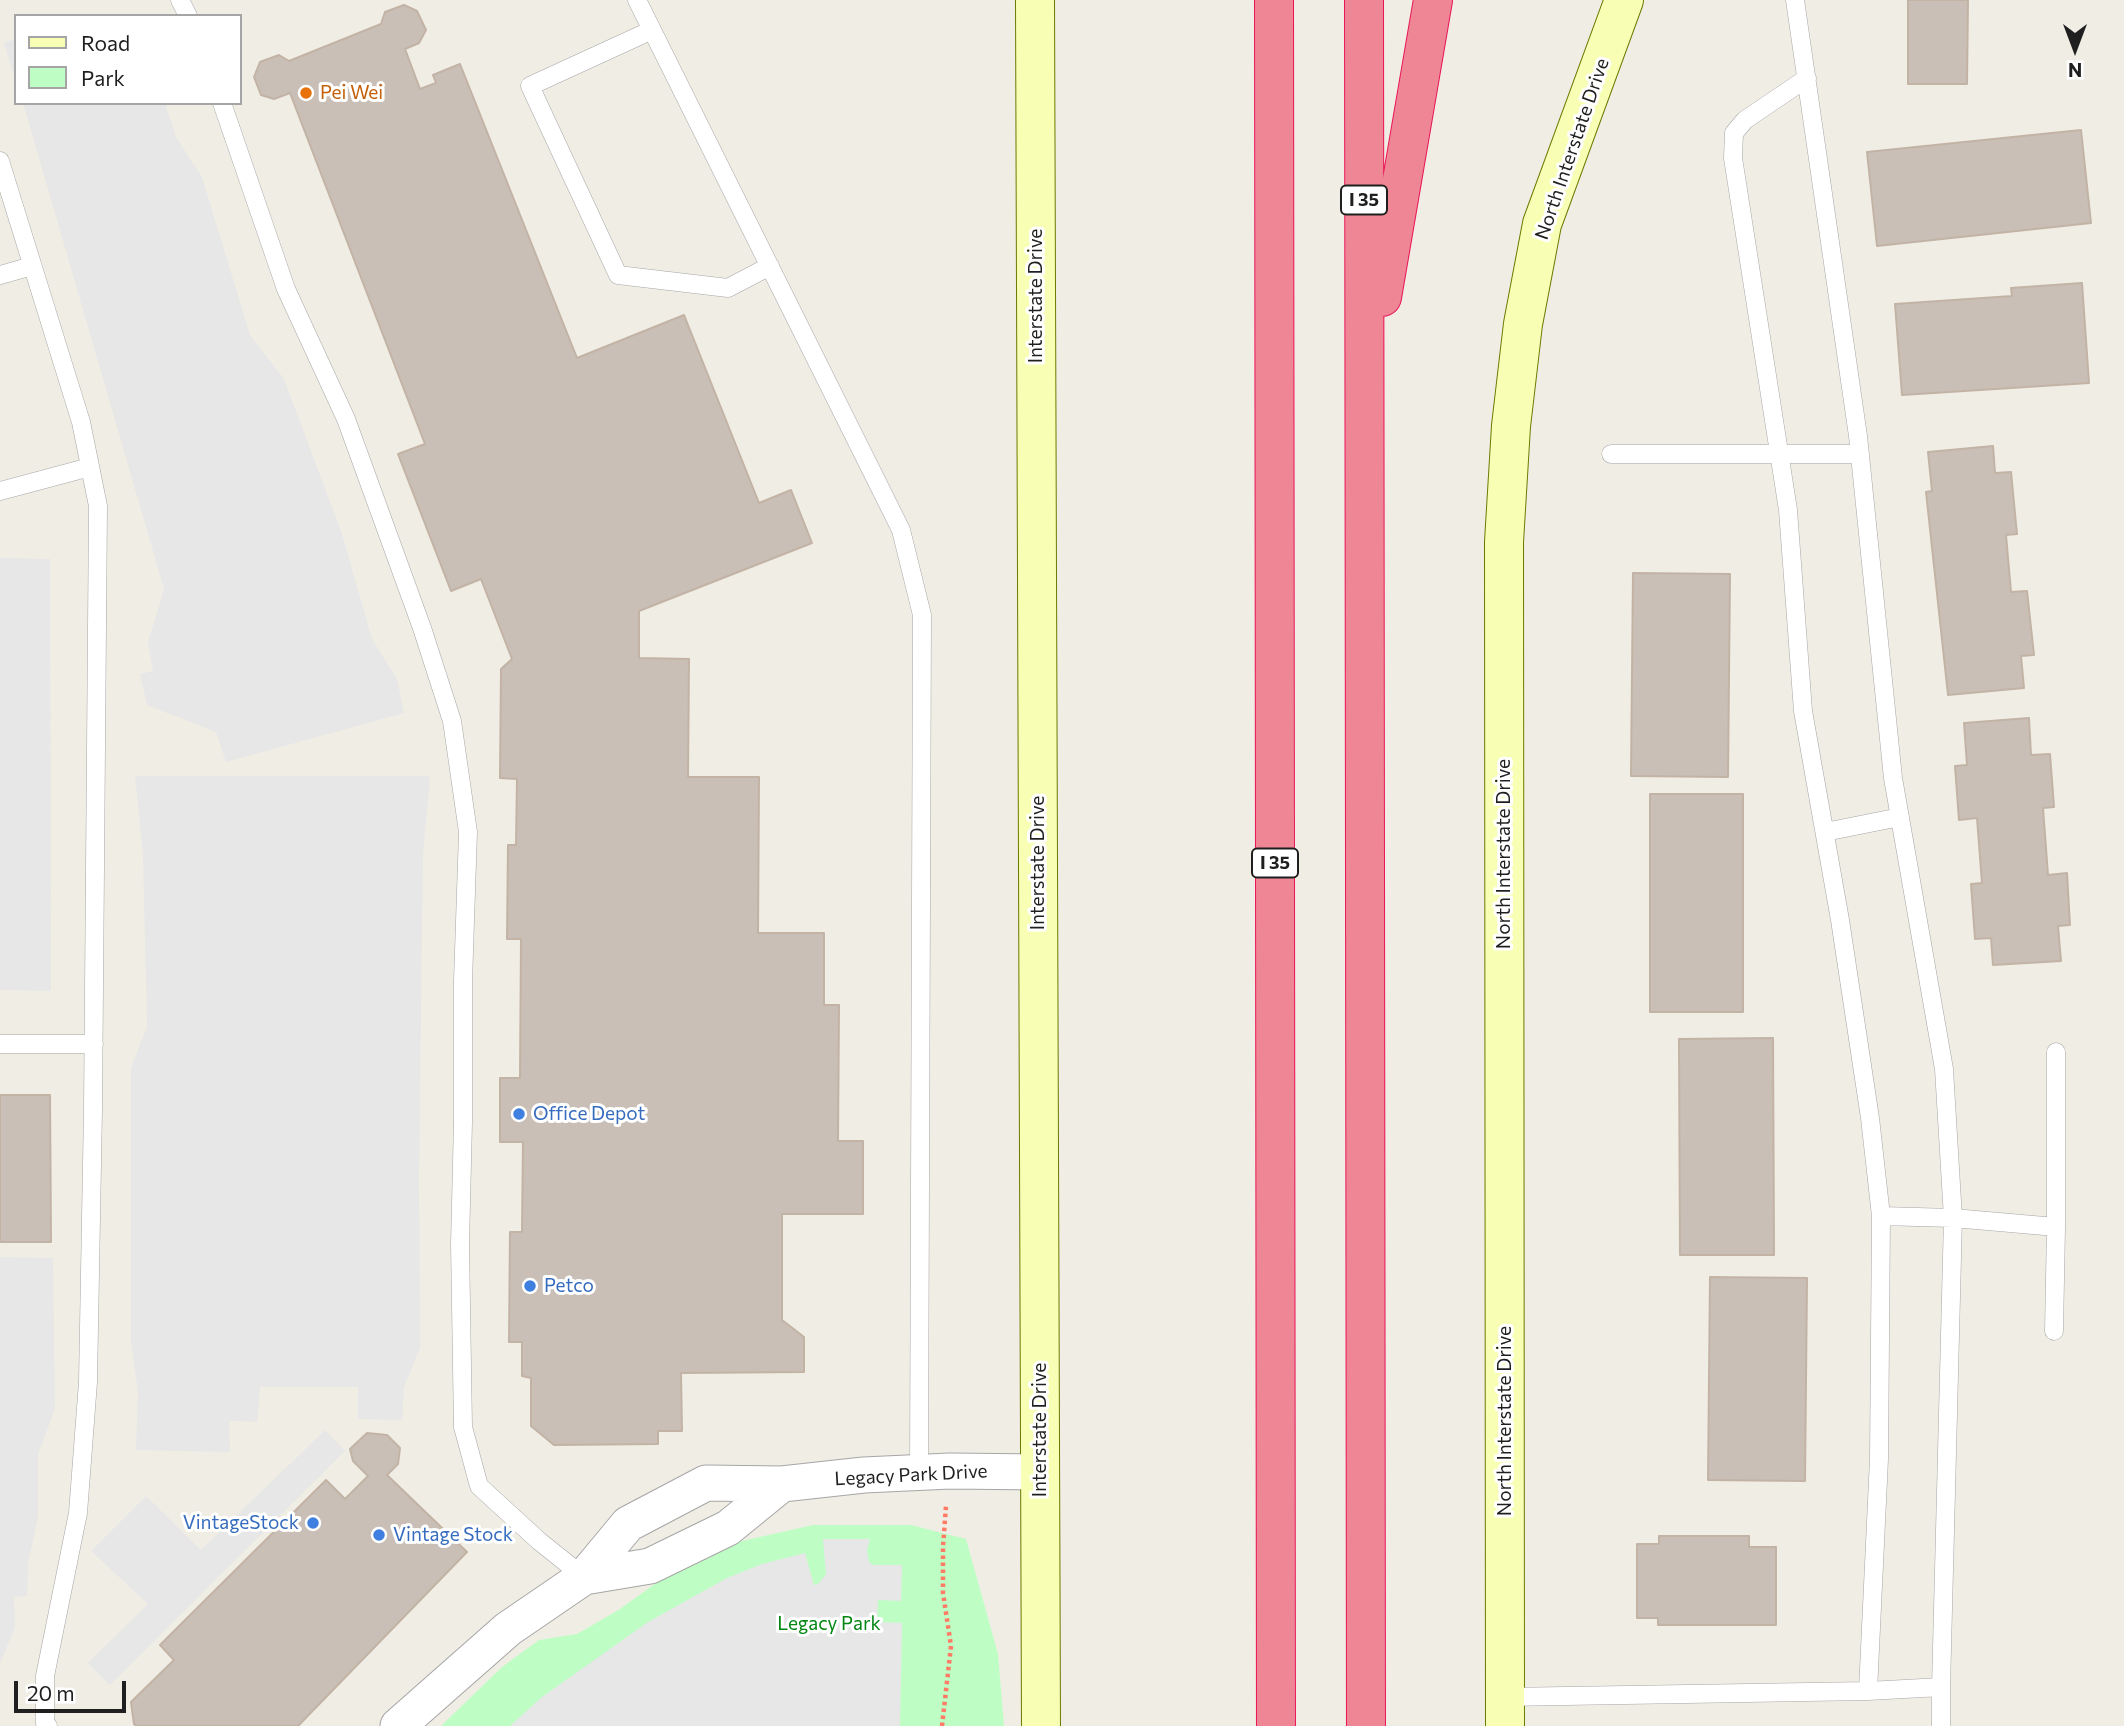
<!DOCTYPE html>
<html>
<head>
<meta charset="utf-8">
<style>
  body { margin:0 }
  #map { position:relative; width:2124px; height:1726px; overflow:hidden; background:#f0ede4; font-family:Commissioner,sans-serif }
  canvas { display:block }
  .legend { position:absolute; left:14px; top:14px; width:228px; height:91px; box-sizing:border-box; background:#fff; border:2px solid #a5a5a5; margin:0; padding:9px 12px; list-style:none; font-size:21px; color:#1f1f1f }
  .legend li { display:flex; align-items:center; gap:14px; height:35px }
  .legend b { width:35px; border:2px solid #a5a5a5 }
  .north { position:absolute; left:2040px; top:14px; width:70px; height:70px; -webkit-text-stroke:5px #fff; paint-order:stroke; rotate:180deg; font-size:19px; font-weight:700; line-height:28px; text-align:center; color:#1f1f1f }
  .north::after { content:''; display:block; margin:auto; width:24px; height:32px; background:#1f1f1f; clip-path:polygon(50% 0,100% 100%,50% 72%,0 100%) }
  .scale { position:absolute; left:14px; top:1681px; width:112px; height:32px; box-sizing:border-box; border:4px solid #1f1f1f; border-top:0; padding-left:9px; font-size:21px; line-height:24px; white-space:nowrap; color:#1f1f1f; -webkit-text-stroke:5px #fff; paint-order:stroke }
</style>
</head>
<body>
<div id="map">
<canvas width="2124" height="1726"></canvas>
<ul class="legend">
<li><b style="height:9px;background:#f8feb4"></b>Road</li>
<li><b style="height:19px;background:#befec5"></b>Park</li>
</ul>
<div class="north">N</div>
<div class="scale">20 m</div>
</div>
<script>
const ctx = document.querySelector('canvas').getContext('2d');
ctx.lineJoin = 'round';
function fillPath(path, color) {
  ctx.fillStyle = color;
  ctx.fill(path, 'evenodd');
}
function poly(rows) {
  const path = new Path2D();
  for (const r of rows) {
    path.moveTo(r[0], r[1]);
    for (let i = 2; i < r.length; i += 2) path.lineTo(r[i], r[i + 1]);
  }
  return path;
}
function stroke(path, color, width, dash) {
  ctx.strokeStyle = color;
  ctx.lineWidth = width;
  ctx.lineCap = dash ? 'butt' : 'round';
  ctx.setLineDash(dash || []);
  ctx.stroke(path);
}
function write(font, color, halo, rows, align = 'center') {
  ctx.font = font + ' Commissioner,sans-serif';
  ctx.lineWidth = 6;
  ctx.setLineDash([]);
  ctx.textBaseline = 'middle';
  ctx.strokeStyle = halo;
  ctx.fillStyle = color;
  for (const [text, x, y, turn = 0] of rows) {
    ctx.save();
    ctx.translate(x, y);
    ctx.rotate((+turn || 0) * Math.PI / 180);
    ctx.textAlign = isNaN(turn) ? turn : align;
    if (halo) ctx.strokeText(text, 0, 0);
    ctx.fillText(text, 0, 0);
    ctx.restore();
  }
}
const park = poly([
  [813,1525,911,1525,966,1539,998,1654,1004,1726,441,1726,502,1667,539,1640,577,1634,620,1609,656,1583,742,1541]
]);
const parking = poly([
  [16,39,16,81,4,43],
  [23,103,165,103,176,137,202,177,250,335,284,379,342,534,372,639,397,679,404,713,226,762,216,732,147,705,140,674,153,671,148,642,164,589],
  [0,558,50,559,51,991,0,990],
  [135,776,430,776,423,855,419,1178,420,1348,404,1387,402,1420,358,1419,358,1387,260,1387,257,1422,229,1421,230,1452,136,1450,138,1392,131,1342,131,1068,147,1026,143,855],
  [0,1257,53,1258,55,1409,38,1454,38,1517,28,1564,27,1596,14,1597,15,1627,0,1664],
  [325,1430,345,1451,110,1685,88,1663,148,1604,91,1551,146,1496,201,1550],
  [823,1539,870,1539,867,1550,869,1562,873,1565,902,1565,901,1601,878,1600,877,1622,902,1623,900,1726,510,1726,542,1697,648,1622,727,1578,762,1564,805,1553,814,1585,819,1583,826,1574]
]);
const building = poly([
  [1908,0,1968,0,1967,84,1908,84,1908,0],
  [404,5,417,11,426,30,419,43,405,49,420,89,436,83,433,75,460,64,577,358,684,315,759,503,791,490,812,543,639,611,639,658,689,659,688,777,759,777,758,933,824,933,824,1005,839,1005,838,1141,863,1141,863,1214,782,1214,782,1320,804,1337,804,1372,681,1373,682,1431,658,1431,658,1444,554,1445,531,1426,531,1378,522,1376,522,1342,509,1342,510,1232,522,1232,523,1142,500,1142,500,1078,520,1078,521,939,507,939,508,845,516,845,517,779,500,778,501,669,512,659,481,579,451,591,398,454,425,444,290,93,274,99,261,95,254,77,260,62,279,55,289,61,381,24,385,12,404,5],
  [2081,130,2091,223,1877,246,1867,152,2081,130],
  [2082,283,2089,383,1902,395,1895,304,2012,296,2011,288,2082,283],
  [1993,446,1995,473,2011,472,2017,534,2006,535,2011,592,2027,591,2034,655,2021,656,2024,688,1948,695,1926,492,1932,491,1928,452,1993,446],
  [1633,573,1730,574,1728,777,1631,776,1633,573],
  [2029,718,2031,755,2050,754,2054,807,2043,808,2048,875,2067,873,2070,925,2058,926,2061,961,1993,965,1991,938,1975,939,1971,884,1982,883,1977,818,1959,820,1955,766,1967,765,1964,723,2029,718],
  [1650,794,1743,794,1743,1012,1650,1012,1650,794],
  [1773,1038,1774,1255,1680,1255,1679,1039,1773,1038],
  [0,1095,50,1095,51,1242,0,1242,0,1095],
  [1710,1277,1807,1278,1805,1481,1708,1480,1710,1277],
  [367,1433,387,1435,400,1448,398,1464,387,1475,467,1552,298,1726,136,1726,134,1724,131,1702,174,1660,160,1645,326,1480,345,1499,368,1476,353,1461,350,1449,367,1433],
  [1659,1536,1749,1536,1749,1547,1776,1547,1776,1625,1658,1625,1658,1618,1637,1618,1637,1544,1659,1544,1659,1536]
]);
const path = poly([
  [942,1726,951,1646,943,1593,943,1547,946,1506]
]);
const lane = poly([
  [180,0,188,16],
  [637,0,901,530,922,615,919,1472],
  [652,30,530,86,618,275,728,288,770,266],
  [1807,78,1745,120,1734,133,1733,158,1788,510,1803,711,1840,920,1870,1118,1881,1216,1879,1459,1868,1691],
  [222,103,286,289,346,419,422,628,452,721,468,832,463,981,463,1122,460,1244,463,1427,479,1486,539,1541,584,1577],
  [0,161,81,422,98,506,93,1109,88,1382,78,1513,45,1676,45,1723,48,1726],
  [0,275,32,266],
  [1611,454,1860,454],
  [0,491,90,467],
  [1825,832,1900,817],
  [0,1044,94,1044],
  [1881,1216,1953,1218,2056,1227,2056,1052],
  [2054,1331,2056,1227],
  [1941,1687,1941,1726],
  [1505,1697,1868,1691,1941,1687,1953,1218,1944,1069,1893,778,1858,436,1795,0]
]);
const street = poly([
  [584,1577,650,1566,728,1528,782,1484],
  [398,1726,508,1629,584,1577,628,1524,706,1483,782,1484,864,1475,950,1471,1041,1472]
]);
const secondary = poly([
  [1035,0,1041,1726],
  [1505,1726,1504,542,1511,426,1523,324,1542,224,1624,0]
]);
const highway = poly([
  [1274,0,1276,1726],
  [1364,0,1366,1726],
  [1382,297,1433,0]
]);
const markers = [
  [306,93,7,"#e8710a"],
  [519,1114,7,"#3f7fe0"],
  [530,1286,7,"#3f7fe0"],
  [313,1523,7,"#3f7fe0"],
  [379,1535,7,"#3f7fe0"]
];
const shields = [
  [1364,200,46],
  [1275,863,46]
];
const shieldNames = [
  ["I 35",1364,200],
  ["I 35",1275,863]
];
const foodNames = [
  ["Pei Wei",320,93]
];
const streetNames = [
  ["North Interstate Drive",1572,149,-71],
  ["Interstate Drive",1036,296,-90],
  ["North Interstate Drive",1504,854,-90],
  ["Interstate Drive",1038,863,-90],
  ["North Interstate Drive",1505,1421,-90],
  ["Interstate Drive",1040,1430,-90],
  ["Legacy Park Drive",911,1475,-3]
];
const shopNames = [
  ["Office Depot",533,1114],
  ["Petco",544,1286],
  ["VintageStock",299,1523,"right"],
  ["Vintage Stock",393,1535]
];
const parkNames = [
  ["Legacy Park",829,1624]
];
fillPath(park, '#befec5');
fillPath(parking, '#e7e7e7');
fillPath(building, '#c9bfb7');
stroke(building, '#c3b3a5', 2);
stroke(lane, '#a6a6a6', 19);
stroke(street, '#a6a6a6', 37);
stroke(secondary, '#6a7b00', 40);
stroke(highway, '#e91657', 40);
stroke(path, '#ff7b66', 4.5, [3.5, 3.5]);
stroke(lane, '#fff', 18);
stroke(street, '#fff', 35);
stroke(secondary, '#f8feb4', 38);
stroke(highway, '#ee8695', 38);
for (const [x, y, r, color] of markers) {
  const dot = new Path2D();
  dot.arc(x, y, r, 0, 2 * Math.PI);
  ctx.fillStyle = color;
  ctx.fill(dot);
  stroke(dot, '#fff', 2.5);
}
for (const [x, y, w] of shields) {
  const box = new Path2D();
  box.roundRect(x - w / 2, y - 14.5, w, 29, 5);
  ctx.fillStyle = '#fff';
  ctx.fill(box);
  stroke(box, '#1f1f1f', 2);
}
write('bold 18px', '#1f1f1f', null, shieldNames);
write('19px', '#c56008', '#fff', foodNames, 'left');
write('19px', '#1f1f1f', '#fff', streetNames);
write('19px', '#366cbe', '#fff', shopNames, 'left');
write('19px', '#038612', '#fff', parkNames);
</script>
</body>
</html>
